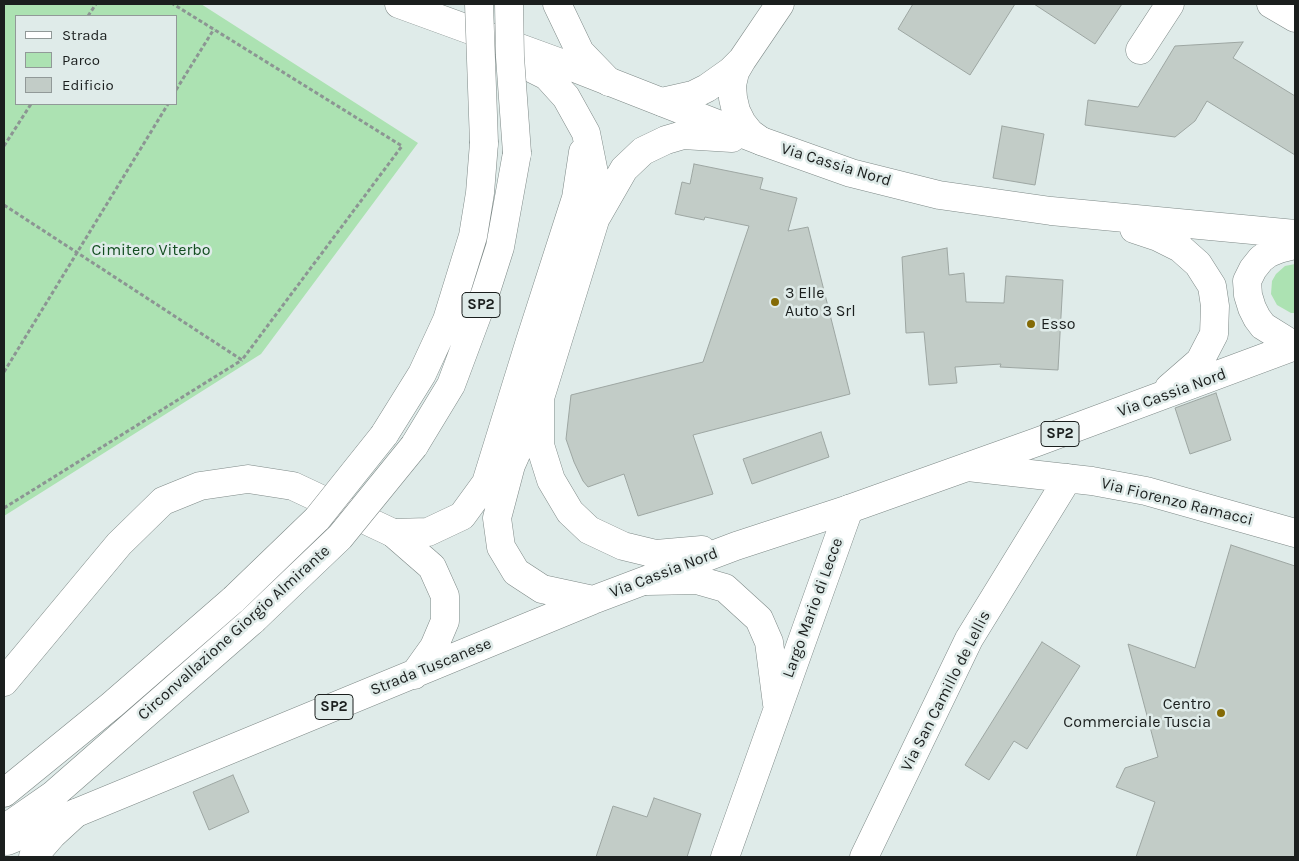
<!DOCTYPE html>
<html>
<head>
<meta charset="utf-8">
<style>
  body { margin:0 }
  #map { position:relative; width:1299px; height:861px; overflow:hidden; background:#dfebe9; font-family:Karla,sans-serif }
  canvas { display:block }
  .frame { position:absolute; inset:0; border:5px solid #1b1f1e; pointer-events:none }
  .legend { position:absolute; left:15px; top:15px; width:162px; height:90px; box-sizing:border-box; background:#dfebe9; border:1px solid #919998; margin:0; padding:6px 9px; list-style:none; font-size:15px; color:#1b1f1e }
  .legend li { display:flex; align-items:center; gap:10px; height:25px }
  .legend b { width:25px; border:1px solid #919998 }
</style>
</head>
<body>
<div id="map">
<canvas width="1299" height="861"></canvas>
<div class="frame"></div>
<ul class="legend">
<li><b style="height:6px;background:#fff"></b>Strada</li>
<li><b style="height:14px;background:#ace2b2"></b>Parco</li>
<li><b style="height:14px;background:#c2ccc7"></b>Edificio</li>
</ul>
</div>
<script>
const ctx = document.querySelector('canvas').getContext('2d');
ctx.lineJoin = 'round';
function fillPath(path, color) {
  ctx.fillStyle = color;
  ctx.fill(path, 'evenodd');
}
function poly(rows) {
  const path = new Path2D();
  for (const r of rows) {
    path.moveTo(r[0], r[1]);
    for (let i = 2; i < r.length; i += 2) path.lineTo(r[i], r[i + 1]);
  }
  return path;
}
function stroke(path, color, width, dash) {
  ctx.strokeStyle = color;
  ctx.lineWidth = width;
  ctx.lineCap = dash ? 'butt' : 'round';
  ctx.setLineDash(dash || []);
  ctx.stroke(path);
}
function write(font, color, halo, rows, align = 'center') {
  ctx.font = font + ' Karla,sans-serif';
  ctx.lineWidth = 5;
  ctx.setLineDash([]);
  ctx.textBaseline = 'middle';
  ctx.strokeStyle = halo;
  ctx.fillStyle = color;
  for (const [text, x, y, turn = 0] of rows) {
    ctx.save();
    ctx.translate(x, y);
    ctx.rotate((+turn || 0) * Math.PI / 180);
    ctx.textAlign = isNaN(turn) ? turn : align;
    if (halo) ctx.strokeText(text, 0, 0);
    ctx.fillText(text, 0, 0);
    ctx.restore();
  }
}
const green = poly([
  [4,4,201,4,418,143,261,354,4,516],
  [16,16,176,16,176,104,16,104],
  [1295,264,1295,313,1291,313,1277,305,1271,294,1272,281,1276,274,1285,266]
]);
const building = poly([
  [913,4,1015,4,970,75,898,29,913,4],
  [1034,4,1122,4,1095,44,1034,4],
  [1243,42,1233,58,1295,96,1295,155,1207,101,1195,121,1175,137,1085,125,1088,100,1138,107,1175,46,1243,42],
  [1002,126,1044,134,1035,185,993,178,1002,126],
  [694,164,763,178,760,189,797,198,788,231,808,227,850,394,693,435,713,494,638,516,624,474,588,487,583,481,574,462,566,439,571,395,703,362,749,226,705,217,704,220,675,214,682,182,690,184,694,164],
  [947,248,949,275,964,273,966,302,1004,303,1006,276,1063,280,1058,370,1000,367,1001,364,955,367,957,383,929,385,924,332,906,333,902,257,947,248],
  [1216,393,1231,440,1190,454,1175,408,1216,393],
  [821,432,829,457,752,484,743,459,821,432],
  [1231,545,1295,566,1295,857,1136,857,1155,802,1116,787,1125,768,1158,757,1128,644,1195,668,1231,545],
  [1042,642,1080,666,1027,749,1014,741,989,780,965,765,1042,642],
  [233,775,249,812,209,830,193,792,233,775],
  [654,798,701,814,687,857,596,857,613,806,647,817,654,798]
]);
const path = poly([
  [88,16,96,4],
  [176,90,214,29],
  [4,146,31,104],
  [4,205,242,360,402,146,173,4],
  [4,372,168,104],
  [4,508,242,360]
]);
const minor = poly([
  [1271,4,1295,18],
  [1140,50,1170,4],
  [662,102,693,95,707,88,731,71,742,60],
  [761,141,750,133,742,123,736,111,733,98,732,85,735,72,742,60,780,4],
  [968,467,1092,481,1146,491,1295,533],
  [647,581,697,580,725,588,759,619,769,642,777,704],
  [725,857,849,509],
  [864,857,969,639,1068,478]
]);
const major = poly([
  [399,4,572,67,761,141,851,173,939,195,1051,211,1295,234],
  [517,61,547,76,566,97,586,133,597,188,595,220,540,398,540,445,551,480,570,512,589,530,623,546,656,554,702,550],
  [597,216,624,169,643,151,666,140,683,135,732,138],
  [1134,229,1158,237,1180,248,1198,264,1212,286,1215,306,1214,334,1200,361,1169,388],
  [1295,346,1263,326,1257,318,1252,308,1248,295,1247,281,1253,269,1261,259,1269,253,1279,249,1295,245],
  [535,411,511,465,497,518,501,547,516,572,542,589,593,600],
  [393,533,428,532,462,516,486,483,530,341,576,198,583,152],
  [393,533,432,567,445,596,445,621,434,647,414,675],
  [33,857,52,835,76,813,593,600,736,546,849,509,1037,442,1295,346]
]);
const highway = poly([
  [557,4,580,52,609,82],
  [384,435,422,374,447,320,473,236,480,193,484,143],
  [414,446,451,385,485,294,500,247,517,153],
  [4,682,119,544,163,501,200,486,248,479,293,486,393,533],
  [4,793,112,705,234,599],
  [4,829,53,795,253,620],
  [7,841,76,813]
]);
const highwayBridge = poly([
  [479,4,484,143],
  [509,4,510,57,517,153],
  [234,599,317,519,384,435],
  [253,620,340,537,414,446]
]);
const markers = [
  [775,302,5,"#846a05"],
  [1031,324,5,"#846a05"],
  [1221,713,5,"#846a05"]
];
const shields = [
  [481,305,38],
  [1060,434,38],
  [334,707,38]
];
const shieldNames = [
  ["SP2",481,305],
  ["SP2",1060,434],
  ["SP2",334,707]
];
const streetNames = [
  ["Via Cassia Nord",836,165,17],
  ["Via Cassia Nord",1172,393,-20],
  ["Via Fiorenzo Ramacci",1177,502,14],
  ["Via Cassia Nord",664,573,-21],
  ["Largo Mario di Lecce",813,608,-70],
  ["Circonvallazione Giorgio Almirante",234,633,-42],
  ["Strada Tuscanese",431,667,-22],
  ["Via San Camillo de Lellis",946,691,-63]
];
const parkNames = [
  ["Cimitero Viterbo",151,250]
];
const poiNames = [
  ["3 Elle",785,293],
  ["Auto 3 Srl",785,311],
  ["Esso",1041,324],
  ["Centro",1211,704,"right"],
  ["Commerciale Tuscia",1211,722,"right"]
];
fillPath(green, '#ace2b2');
fillPath(building, '#c2ccc7');
stroke(building, '#9da6a2', 1);
stroke(minor, '#7e8987', 29);
stroke(major, '#7e8987', 29);
stroke(highway, '#7e8987', 29);
stroke(path, '#8c9593', 3, [4, 2.5]);
stroke(minor, '#fff', 28);
stroke(major, '#fff', 28);
stroke(highway, '#fff', 28);
stroke(highwayBridge, '#7e8987', 29, []);
stroke(highwayBridge, '#fff', 28);
for (const [x, y, r, color] of markers) {
  const dot = new Path2D();
  dot.arc(x, y, r, 0, 2 * Math.PI);
  ctx.fillStyle = color;
  ctx.fill(dot);
  stroke(dot, '#dfebe9', 2);
}
for (const [x, y, w] of shields) {
  const box = new Path2D();
  box.roundRect(x - w / 2, y - 12.5, w, 25, 4);
  ctx.fillStyle = '#dfebe9';
  ctx.fill(box);
  stroke(box, '#1b1f1e', 1);
}
write('bold 15px', '#1b1f1e', null, shieldNames);
write('16px', '#1b1f1e', '#dfebe9', streetNames);
write('16px', '#134e21', '#dfebe9', parkNames);
write('16px', '#1b1f1e', '#dfebe9', poiNames, 'left');
</script>
</body>
</html>
